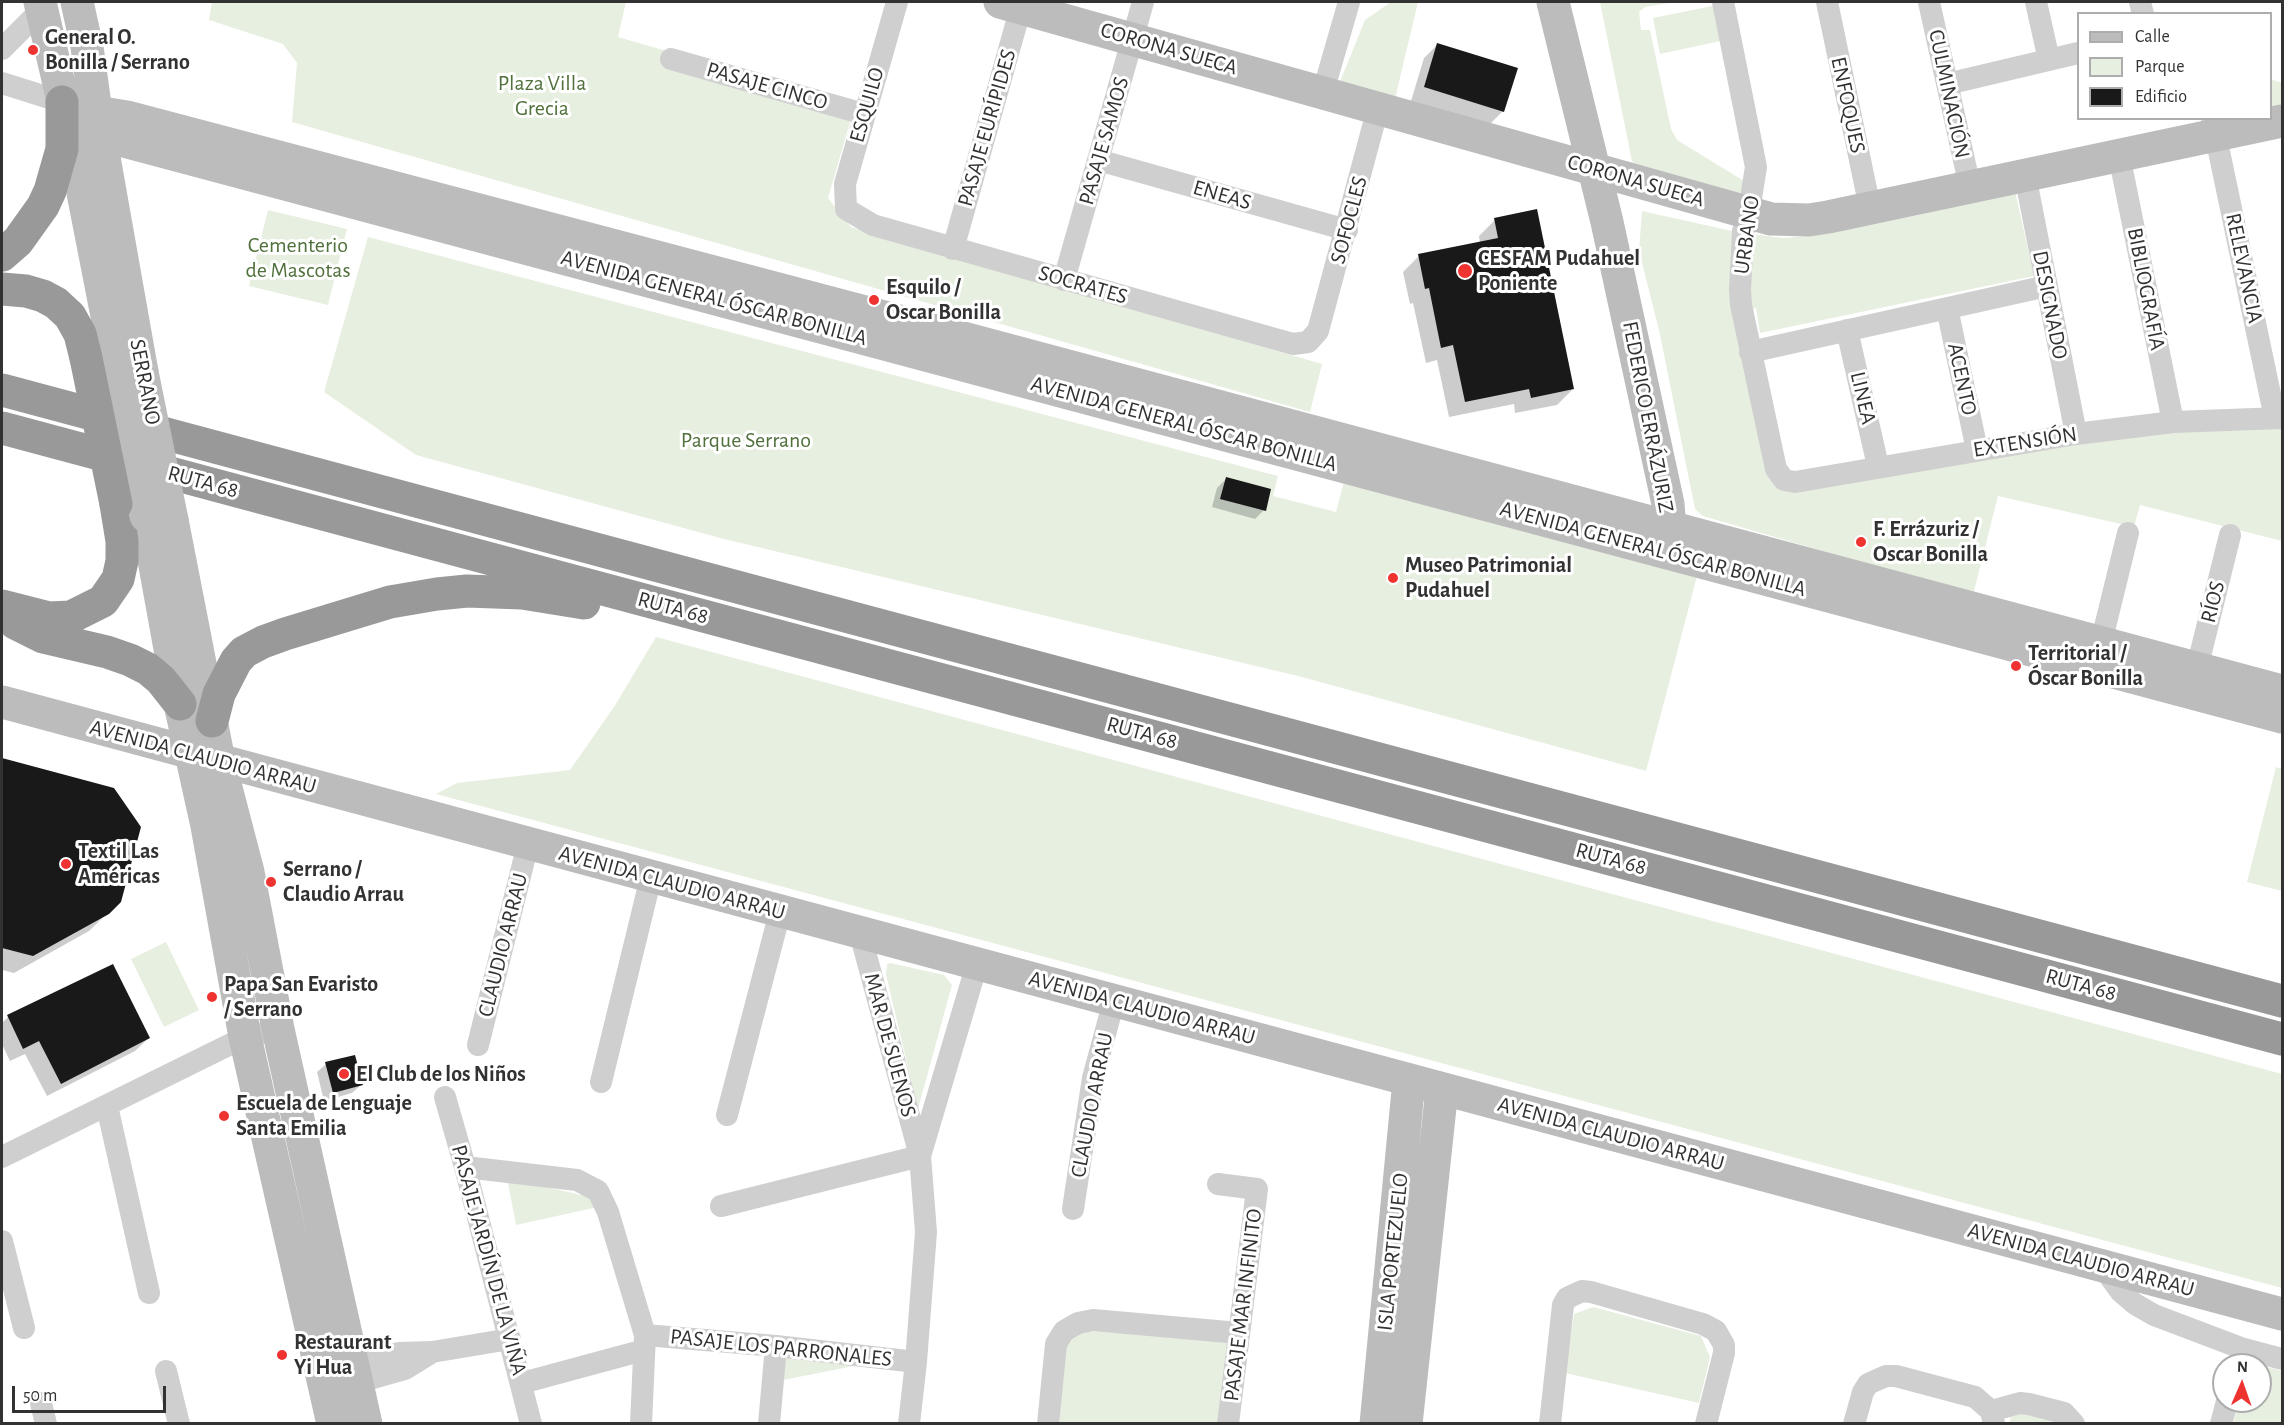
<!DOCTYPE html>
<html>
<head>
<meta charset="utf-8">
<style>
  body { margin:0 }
  #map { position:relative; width:2284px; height:1425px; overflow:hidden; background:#fff; font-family:"Alegreya Sans",sans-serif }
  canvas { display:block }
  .frame { position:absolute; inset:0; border:3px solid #323232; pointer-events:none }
  .legend { position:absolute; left:2077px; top:12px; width:195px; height:108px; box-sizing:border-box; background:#fff; border:2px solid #adadad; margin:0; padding:8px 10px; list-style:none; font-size:18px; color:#323232 }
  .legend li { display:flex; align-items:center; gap:12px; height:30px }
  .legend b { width:30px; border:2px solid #adadad }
  .north { position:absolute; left:2212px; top:1353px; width:60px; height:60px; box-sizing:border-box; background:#fff; border:2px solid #adadad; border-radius:50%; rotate:2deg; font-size:16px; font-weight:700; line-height:24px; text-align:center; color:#323232 }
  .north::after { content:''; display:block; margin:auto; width:21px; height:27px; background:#ee3330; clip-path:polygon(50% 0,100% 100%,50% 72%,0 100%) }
  .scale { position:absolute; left:12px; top:1386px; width:154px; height:27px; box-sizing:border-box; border:3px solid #323232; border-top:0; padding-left:8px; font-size:18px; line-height:21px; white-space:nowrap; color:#323232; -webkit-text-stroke:4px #fff; paint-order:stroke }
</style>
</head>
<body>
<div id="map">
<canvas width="2284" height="1425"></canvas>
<div class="frame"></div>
<ul class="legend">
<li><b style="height:8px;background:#bcbcbc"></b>Calle</li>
<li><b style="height:16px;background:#e7efe1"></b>Parque</li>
<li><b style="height:16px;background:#191919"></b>Edificio</li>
</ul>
<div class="north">N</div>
<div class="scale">50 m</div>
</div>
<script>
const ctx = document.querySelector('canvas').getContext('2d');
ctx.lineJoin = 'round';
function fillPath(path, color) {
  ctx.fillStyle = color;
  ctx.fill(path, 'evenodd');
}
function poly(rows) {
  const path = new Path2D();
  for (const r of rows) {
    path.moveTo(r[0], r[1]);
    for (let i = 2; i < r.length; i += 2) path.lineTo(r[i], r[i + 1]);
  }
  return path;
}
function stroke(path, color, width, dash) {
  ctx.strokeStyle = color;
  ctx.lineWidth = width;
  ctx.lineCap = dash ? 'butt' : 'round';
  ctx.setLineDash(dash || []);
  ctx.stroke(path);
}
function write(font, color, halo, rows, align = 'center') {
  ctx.font = font + ' "Alegreya Sans",sans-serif';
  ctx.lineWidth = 6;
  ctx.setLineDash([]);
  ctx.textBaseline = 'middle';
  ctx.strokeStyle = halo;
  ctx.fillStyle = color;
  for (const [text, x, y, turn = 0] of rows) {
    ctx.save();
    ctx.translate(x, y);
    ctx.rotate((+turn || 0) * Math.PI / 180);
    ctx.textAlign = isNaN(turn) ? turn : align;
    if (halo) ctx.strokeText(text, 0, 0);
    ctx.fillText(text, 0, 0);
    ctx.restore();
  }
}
const green = poly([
  [212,2,626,2,618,37,855,105,828,198,851,227,1322,364,1310,412,292,122,297,63,283,44,209,20],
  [1391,2,1418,2,1394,103,1339,84,1365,20],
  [1600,2,1675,2,1645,7,1639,12,1641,30,1650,30,1671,129,1677,140,1749,184,1745,195,1639,171,1632,161],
  [1717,5,1725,40,1660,54,1653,18],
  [2270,79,2282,83,2282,107,2270,110],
  [2015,191,2034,276,1760,333,1756,308,1735,312,1775,487,1796,492,1987,458,2178,430,2282,425,2282,541,2140,505,2134,527,1998,496,1973,595,1703,516,1695,509,1659,330,1639,251,1642,211,1732,231,1782,238,1807,236,1914,216],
  [268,210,347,229,328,305,249,286],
  [368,237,1278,476,1273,496,1336,512,1344,482,1697,576,1646,771,1298,676,724,539,416,455,324,392],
  [656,637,2282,1074,2282,1288,436,794,457,783,570,770,614,707],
  [2276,767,2282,769,2282,891,2247,882],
  [166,942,199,1010,164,1027,131,959],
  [890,963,944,975,952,985,918,1109,886,975,887,964],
  [507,1178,616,1203,516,1225],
  [1593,1307,1701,1336,1710,1357,1699,1403,1565,1373,1574,1314],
  [1064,1331,1239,1333,1228,1423,1048,1424],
  [776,1346,889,1359,773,1382],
  [2260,1365,2282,1371,2282,1423,2233,1423,2239,1401,2260,1401],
  [2024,1413,2061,1424,2009,1424,2011,1417]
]);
const shadow = poly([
  [1437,45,1503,111,1489,125,1411,101,1424,58],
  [1495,220,1573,389,1557,405,1515,413,1514,404,1449,417,1437,360,1426,363,1413,303,1410,304,1403,272,1419,256,1480,243,1479,236],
  [1226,479,1264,510,1255,519,1212,507,1217,488],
  [2,759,114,789,120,901,89,931,14,973,2,970],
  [8,1017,149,1038,135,1051,47,1096,25,1054,10,1061,2,1044,2,1023],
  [326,1064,361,1085,352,1093,324,1101,317,1072]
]);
const building = poly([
  [1437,43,1518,68,1504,112,1424,87],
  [1537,209,1574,389,1531,398,1529,389,1465,402,1453,345,1441,348,1429,288,1425,289,1418,254,1498,238,1494,218],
  [1226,477,1271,489,1266,511,1220,499],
  [2,758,114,788,141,827,121,902,109,914,33,956,2,948],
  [113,964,150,1038,61,1084,39,1041,23,1049,7,1015],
  [355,1055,363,1085,333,1093,325,1062]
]);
const street = poly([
  [897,2,845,184,846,209,873,225,1293,344,1308,342,1318,331,1378,108],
  [1723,2,1756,167,1751,198,1753,215,1743,231,1740,290,1741,305,1776,469,1784,480,1795,482,2076,434,2173,422,2282,418],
  [1827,2,1870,208],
  [1929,2,1970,187],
  [2036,2,2049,60],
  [2140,2,2143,14],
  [2,49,41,10],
  [671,59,864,114],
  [2,83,62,102],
  [1947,84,2078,53],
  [1323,92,1349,2],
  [2212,118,2275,418],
  [2119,155,2173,422],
  [1098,160,1347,230],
  [2025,175,2076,434],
  [953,249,1021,7],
  [1064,280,1143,2],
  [1947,308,1977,450],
  [1847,330,1878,466],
  [1750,352,2047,286],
  [2101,643,2128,533],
  [2197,668,2230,535],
  [860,933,920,1156,926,1232,916,1362,909,1424],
  [478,1045,528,844],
  [601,1082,651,877],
  [445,1097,465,1167,531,1424],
  [107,1106,149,1293],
  [727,1115,780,912],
  [920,1156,977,964],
  [2,1157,245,1037,259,1034],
  [465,1167,577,1180,598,1191,608,1212,645,1335,641,1424],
  [1218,1184,1257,1189,1228,1424],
  [721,1206,920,1156],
  [1073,1209,1093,1078,1114,1001],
  [2,1241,24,1328],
  [2102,1266,2121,1292,2135,1304,2154,1315,2241,1348,2282,1359],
  [645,1335,776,1346,916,1362],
  [353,1362,399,1353,432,1352,510,1339],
  [166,1371,179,1424],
  [522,1383,644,1350],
  [345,1386,405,1369,431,1353],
  [41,1403,46,1424],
  [1991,1411,2020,1403,2029,1404,2064,1413,2074,1424],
  [769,1424,776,1346],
  [1048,1424,1056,1344,1064,1331,1078,1323,1093,1320,1239,1333],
  [1550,1424,1563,1305,1567,1298,1582,1291,1591,1292,1703,1324,1716,1331,1724,1345,1724,1353,1706,1424],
  [1854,1424,1863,1392,1868,1384,1886,1376,1896,1376,1975,1397,1991,1411,1994,1424],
  [2221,1424,2227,1401]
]);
const secondary = poly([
  [40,2,76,157,116,362],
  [77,2,87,47,96,112,142,372],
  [1000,2,1771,219,1809,220,1828,217,2282,121],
  [1553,2,1607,222,1668,504,1670,528,1665,547],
  [62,102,96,112,127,117,937,331,2282,691],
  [96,112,112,130,124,141,2282,717],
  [146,516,180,704,207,826,245,1037,333,1424],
  [172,520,219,761,248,872,278,1029,366,1424],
  [2,702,2282,1314],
  [1376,1424,1409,1080],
  [1406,1424,1442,1089]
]);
const highway = poly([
  [2,255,18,241,43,206,50,191,62,149,62,102],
  [2,289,26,291,43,296,56,303,70,316,80,334,86,358],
  [2,390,2282,1001],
  [2,428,2282,1039],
  [2,606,49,618,71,617,103,601,118,579,122,561,122,541,116,504],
  [15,623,43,637,107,652,130,660,148,669,161,680,180,704],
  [212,721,219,694,236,661,244,652,263,642,285,634,390,602,437,594,467,591,522,593,584,603]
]);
const secondaryBridge = poly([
  [116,362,146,516],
  [142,372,172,520]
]);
const highwayBridge = poly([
  [86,358,116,504]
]);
const markers = [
  [33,50,6,"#ee3330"],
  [1465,271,8,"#ee3330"],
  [874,300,6,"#ee3330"],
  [1861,542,6,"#ee3330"],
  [1393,578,6,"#ee3330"],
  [2016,666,6,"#ee3330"],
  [66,864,6,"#ee3330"],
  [271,882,6,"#ee3330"],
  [212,997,6,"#ee3330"],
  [344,1074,6,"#ee3330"],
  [224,1116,6,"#ee3330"],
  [282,1355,6,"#ee3330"]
];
const poiNames = [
  ["General O.",45,37],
  ["Bonilla / Serrano",45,62],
  ["CESFAM Pudahuel",1478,258],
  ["Poniente",1478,283],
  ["Esquilo /",886,287],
  ["Oscar Bonilla",886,312],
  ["F. Errázuriz /",1873,529],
  ["Oscar Bonilla",1873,554],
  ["Museo Patrimonial",1405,565],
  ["Pudahuel",1405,590],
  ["Territorial /",2028,653],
  ["Óscar Bonilla",2028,678],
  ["Textil Las",78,851],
  ["Américas",78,876],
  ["Serrano /",283,869],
  ["Claudio Arrau",283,894],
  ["Papa San Evaristo",224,984],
  ["/ Serrano",224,1009],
  ["El Club de los Niños",356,1074],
  ["Escuela de Lenguaje",236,1103],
  ["Santa Emilia",236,1128],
  ["Restaurant",294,1342],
  ["Yi Hua",294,1367]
];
const streetNames = [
  ["CORONA SUECA",1169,49,16],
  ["PASAJE CINCO",767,86,16],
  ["CULMINACIÓN",1949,94,78],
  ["ESQUILO",867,105,-74],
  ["ENFOQUES",1848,105,78],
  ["PASAJE EURÍPIDES",987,128,-74],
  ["PASAJE SAMOS",1104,141,-74],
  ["CORONA SUECA",1636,181,16],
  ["ENEAS",1222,195,16],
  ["SOFOCLES",1349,220,-75],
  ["URBANO",1747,235,-82],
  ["RELEVANCIA",2244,268,78],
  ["SOCRATES",1083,285,16],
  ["BIBLIOGRAFÍA",2146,289,79],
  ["AVENIDA GENERAL ÓSCAR BONILLA",714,298,15],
  ["DESIGNADO",2050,305,79],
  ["ACENTO",1962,379,78],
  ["SERRANO",145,382,79],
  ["LINEA",1863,398,77],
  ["FEDERICO ERRÁZURIZ",1648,417,79],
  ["AVENIDA GENERAL ÓSCAR BONILLA",1184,424,15],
  ["EXTENSIÓN",2025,442,-9],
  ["RUTA 68",203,482,15],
  ["AVENIDA GENERAL ÓSCAR BONILLA",1653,549,15],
  ["RÍOS",2213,602,-76],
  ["RUTA 68",673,608,15],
  ["RUTA 68",1142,733,15],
  ["AVENIDA CLAUDIO ARRAU",203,757,15],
  ["RUTA 68",1611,859,15],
  ["AVENIDA CLAUDIO ARRAU",672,883,15],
  ["CLAUDIO ARRAU",503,945,-76],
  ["RUTA 68",2081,985,15],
  ["AVENIDA CLAUDIO ARRAU",1142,1008,15],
  ["MAR DE SUENOS",890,1045,75],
  ["CLAUDIO ARRAU",1092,1105,-79],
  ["AVENIDA CLAUDIO ARRAU",1611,1134,15],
  ["ISLA PORTEZUELO",1393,1252,-84],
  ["PASAJE JARDÍN DE LA VIÑA",489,1260,75],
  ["AVENIDA CLAUDIO ARRAU",2081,1260,15],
  ["PASAJE MAR INFINITO",1243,1305,-83],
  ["PASAJE LOS PARRONALES",781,1348,6]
];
const parkNames = [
  ["Plaza Villa",542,83],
  ["Grecia",542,108],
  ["Cementerio",298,245],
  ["de Mascotas",298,270],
  ["Parque Serrano",746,440]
];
fillPath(green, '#e7efe1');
fillPath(shadow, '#0003');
fillPath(building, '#191919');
stroke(street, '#cfcfcf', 22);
stroke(secondary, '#bcbcbc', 33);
stroke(highway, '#999', 33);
stroke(secondaryBridge, '#bcbcbc', 33);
stroke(highwayBridge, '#999', 33);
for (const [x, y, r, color] of markers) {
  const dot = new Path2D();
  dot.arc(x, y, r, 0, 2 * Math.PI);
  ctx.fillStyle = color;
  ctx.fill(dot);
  stroke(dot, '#fff', 2);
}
write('bold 22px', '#323232', '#fff', poiNames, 'left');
write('22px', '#323232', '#fff', streetNames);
write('22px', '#51713c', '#fff', parkNames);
</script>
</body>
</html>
